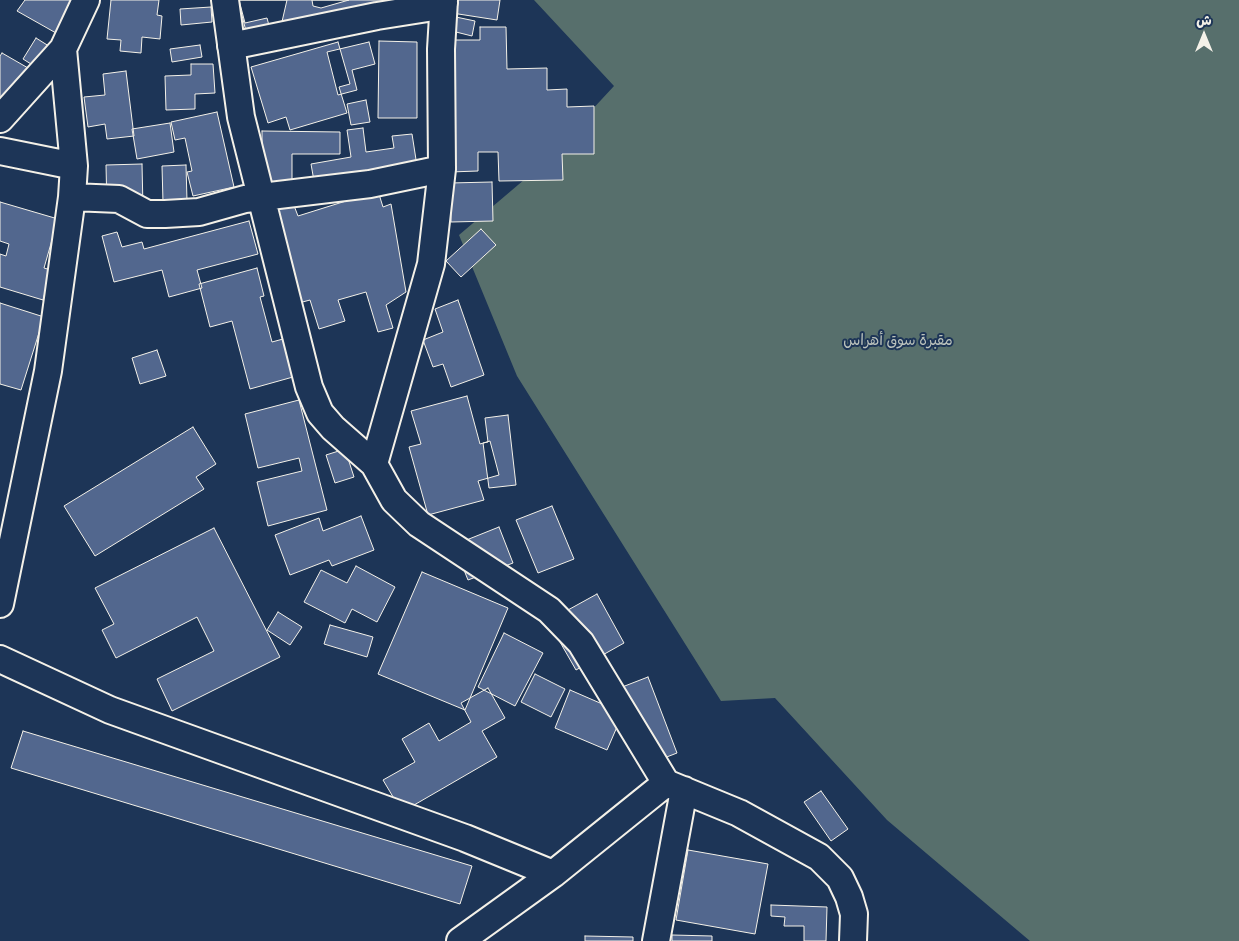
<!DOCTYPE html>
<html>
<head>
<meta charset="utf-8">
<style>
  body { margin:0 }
  #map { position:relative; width:1239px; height:941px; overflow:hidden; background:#1d3557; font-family:Delius,"Playpen Sans Arabic",sans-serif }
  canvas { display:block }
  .north { position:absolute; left:1179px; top:10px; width:50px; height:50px; -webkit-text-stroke:4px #1d3557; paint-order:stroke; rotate:0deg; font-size:14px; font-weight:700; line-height:20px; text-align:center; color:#f4f1e8 }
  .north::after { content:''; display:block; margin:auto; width:18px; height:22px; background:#f4f1e8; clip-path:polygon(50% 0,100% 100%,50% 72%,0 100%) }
</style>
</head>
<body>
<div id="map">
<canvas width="1239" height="941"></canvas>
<div class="north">ش</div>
</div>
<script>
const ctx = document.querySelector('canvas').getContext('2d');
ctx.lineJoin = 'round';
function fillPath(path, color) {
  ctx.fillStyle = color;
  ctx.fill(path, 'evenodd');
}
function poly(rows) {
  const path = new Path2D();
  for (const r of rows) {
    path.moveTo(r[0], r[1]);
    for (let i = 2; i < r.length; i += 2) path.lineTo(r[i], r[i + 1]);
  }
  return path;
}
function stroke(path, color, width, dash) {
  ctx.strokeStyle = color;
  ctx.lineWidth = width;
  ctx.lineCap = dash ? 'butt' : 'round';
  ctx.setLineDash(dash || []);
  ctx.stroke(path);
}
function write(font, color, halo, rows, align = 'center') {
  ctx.font = font + ' Delius,"Playpen Sans Arabic",sans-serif';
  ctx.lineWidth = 4;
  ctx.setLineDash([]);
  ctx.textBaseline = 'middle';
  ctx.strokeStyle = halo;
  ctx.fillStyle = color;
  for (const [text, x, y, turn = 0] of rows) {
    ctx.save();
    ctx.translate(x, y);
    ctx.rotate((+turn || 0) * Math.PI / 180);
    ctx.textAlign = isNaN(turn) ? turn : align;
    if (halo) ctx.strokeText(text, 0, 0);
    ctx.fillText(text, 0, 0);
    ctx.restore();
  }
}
const green = poly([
  [534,0,1239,0,1239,941,1030,941,887,820,775,698,721,701,517,376,459,235,538,168,614,86]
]);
const building = poly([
  [25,0,76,0,56,33,17,11,25,0],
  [111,0,159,0,157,15,162,16,160,39,142,37,141,53,120,51,121,40,107,39,111,0],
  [238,0,287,0,281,26,247,35,238,0],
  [239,0,414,0,271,33,267,18,245,23,239,0],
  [312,0,349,0,321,8,313,6,312,0],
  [454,0,500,0,497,20,452,13,454,0],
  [211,7,212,22,181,25,180,9,211,7],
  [451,16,475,21,472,36,448,30,451,16],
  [480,27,506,27,507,69,547,68,547,90,567,89,567,107,594,106,594,154,562,154,563,180,499,181,498,152,478,152,478,171,450,172,451,40,480,40,480,27],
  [36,38,52,48,39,69,23,59,36,38],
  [379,41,417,42,417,118,378,118,379,41],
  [338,42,350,84,339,87,347,113,290,130,286,117,268,123,251,67,338,42],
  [369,42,375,64,352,70,357,90,338,95,327,52,369,42],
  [200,45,202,57,172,62,170,49,200,45],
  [2,53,35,72,0,121,0,56,2,53],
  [191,64,213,64,215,93,195,94,195,109,166,110,165,76,191,75,191,64],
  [126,71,134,136,107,139,105,124,88,127,84,97,105,95,103,74,126,71],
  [366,100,370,122,351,125,347,104,366,100],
  [217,112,234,187,193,196,187,172,192,171,185,138,175,140,171,122,217,112],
  [170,123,174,152,137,159,132,129,170,123],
  [363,128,366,152,394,148,392,136,412,134,417,166,314,181,311,164,351,157,347,130,363,128],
  [262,131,340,132,340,154,292,154,292,183,262,183,262,131],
  [142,164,143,208,107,209,106,165,142,164],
  [186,165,187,201,163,202,162,166,186,165],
  [492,182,493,221,451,222,450,183,492,182],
  [378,191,383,207,391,204,406,292,386,305,393,328,378,332,366,292,338,300,345,321,319,329,310,300,295,304,272,211,293,203,298,216,378,191],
  [0,202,58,219,44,268,51,270,43,300,0,287,0,254,6,256,9,244,0,241,0,202],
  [249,221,258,254,197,270,202,288,169,297,162,270,114,282,102,236,117,232,122,247,142,242,144,249,249,221],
  [481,229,496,245,461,277,446,261,481,229],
  [257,268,264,296,260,297,272,342,283,339,293,377,250,389,232,321,210,327,199,284,257,268],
  [458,300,484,375,451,387,443,364,433,367,423,340,443,332,435,309,458,300],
  [0,303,44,317,21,390,0,384,0,303],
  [157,350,166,376,140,384,132,358,157,350],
  [467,396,480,444,490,441,499,475,478,481,484,500,428,515,409,447,421,444,411,411,467,396],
  [299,400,327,510,268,526,257,482,302,471,299,458,258,468,245,414,299,400],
  [508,415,516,485,489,488,483,443,488,442,485,418,508,415],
  [193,427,216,464,196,477,204,489,95,556,64,506,193,427],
  [345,449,354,477,335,483,326,455,345,449],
  [552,506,574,559,538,573,516,520,552,506],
  [361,516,374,550,332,566,329,560,290,575,275,535,319,518,323,531,361,516],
  [499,527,513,563,468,580,454,545,499,527],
  [214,528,280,657,172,711,157,679,214,651,197,617,116,658,102,630,114,624,95,588,214,528],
  [356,566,395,587,377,622,352,609,345,623,304,602,321,570,347,583,356,566],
  [422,572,508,608,465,710,378,674,422,572],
  [597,594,624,643,576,670,548,621,597,594],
  [278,612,302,627,290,645,267,630,278,612],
  [330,625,373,637,367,657,324,644,330,625],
  [504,633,543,653,515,706,478,687,504,633],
  [535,674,565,689,551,717,521,702,535,674],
  [648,677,677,753,646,765,617,689,648,677],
  [488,688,505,718,482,731,497,757,402,812,383,780,415,762,402,739,429,723,439,741,471,722,461,703,488,688],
  [570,690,623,713,607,750,555,728,570,690],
  [23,731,472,866,460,904,11,768,23,731],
  [821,791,848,829,831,841,804,802,821,791],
  [688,850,768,864,755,934,676,920,688,850],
  [771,905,827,907,826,941,804,941,804,926,784,926,785,917,771,916,771,905],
  [672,935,712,936,712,941,672,941,672,935],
  [585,936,633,937,633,941,585,941,585,936]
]);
const minor = poly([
  [225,0,241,117,309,387,320,413,333,428,374,464,394,500,419,524,549,610,581,643,666,783],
  [231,46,377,16,434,7,444,3],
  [0,119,63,49,86,0],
  [0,151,74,166],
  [72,197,119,199,147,214,165,214,199,212,245,199,370,184,442,169],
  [374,464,431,264,442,169,441,49,444,0],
  [0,604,48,371,72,197,74,166,63,49],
  [0,659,110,710,465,838,553,874],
  [460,941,553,874,666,783,739,813,819,857,840,878,849,897,854,914,853,941],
  [656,941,684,790]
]);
const parkNames = [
  ["مقبرة سوق أهراس",898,341]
];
fillPath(green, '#576f6c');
fillPath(building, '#52678e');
stroke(building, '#f4f1e8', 1);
stroke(minor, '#f4f1e8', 30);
stroke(minor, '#1d3557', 26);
write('15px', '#bdc4bd', '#1d3557', parkNames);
</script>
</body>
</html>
